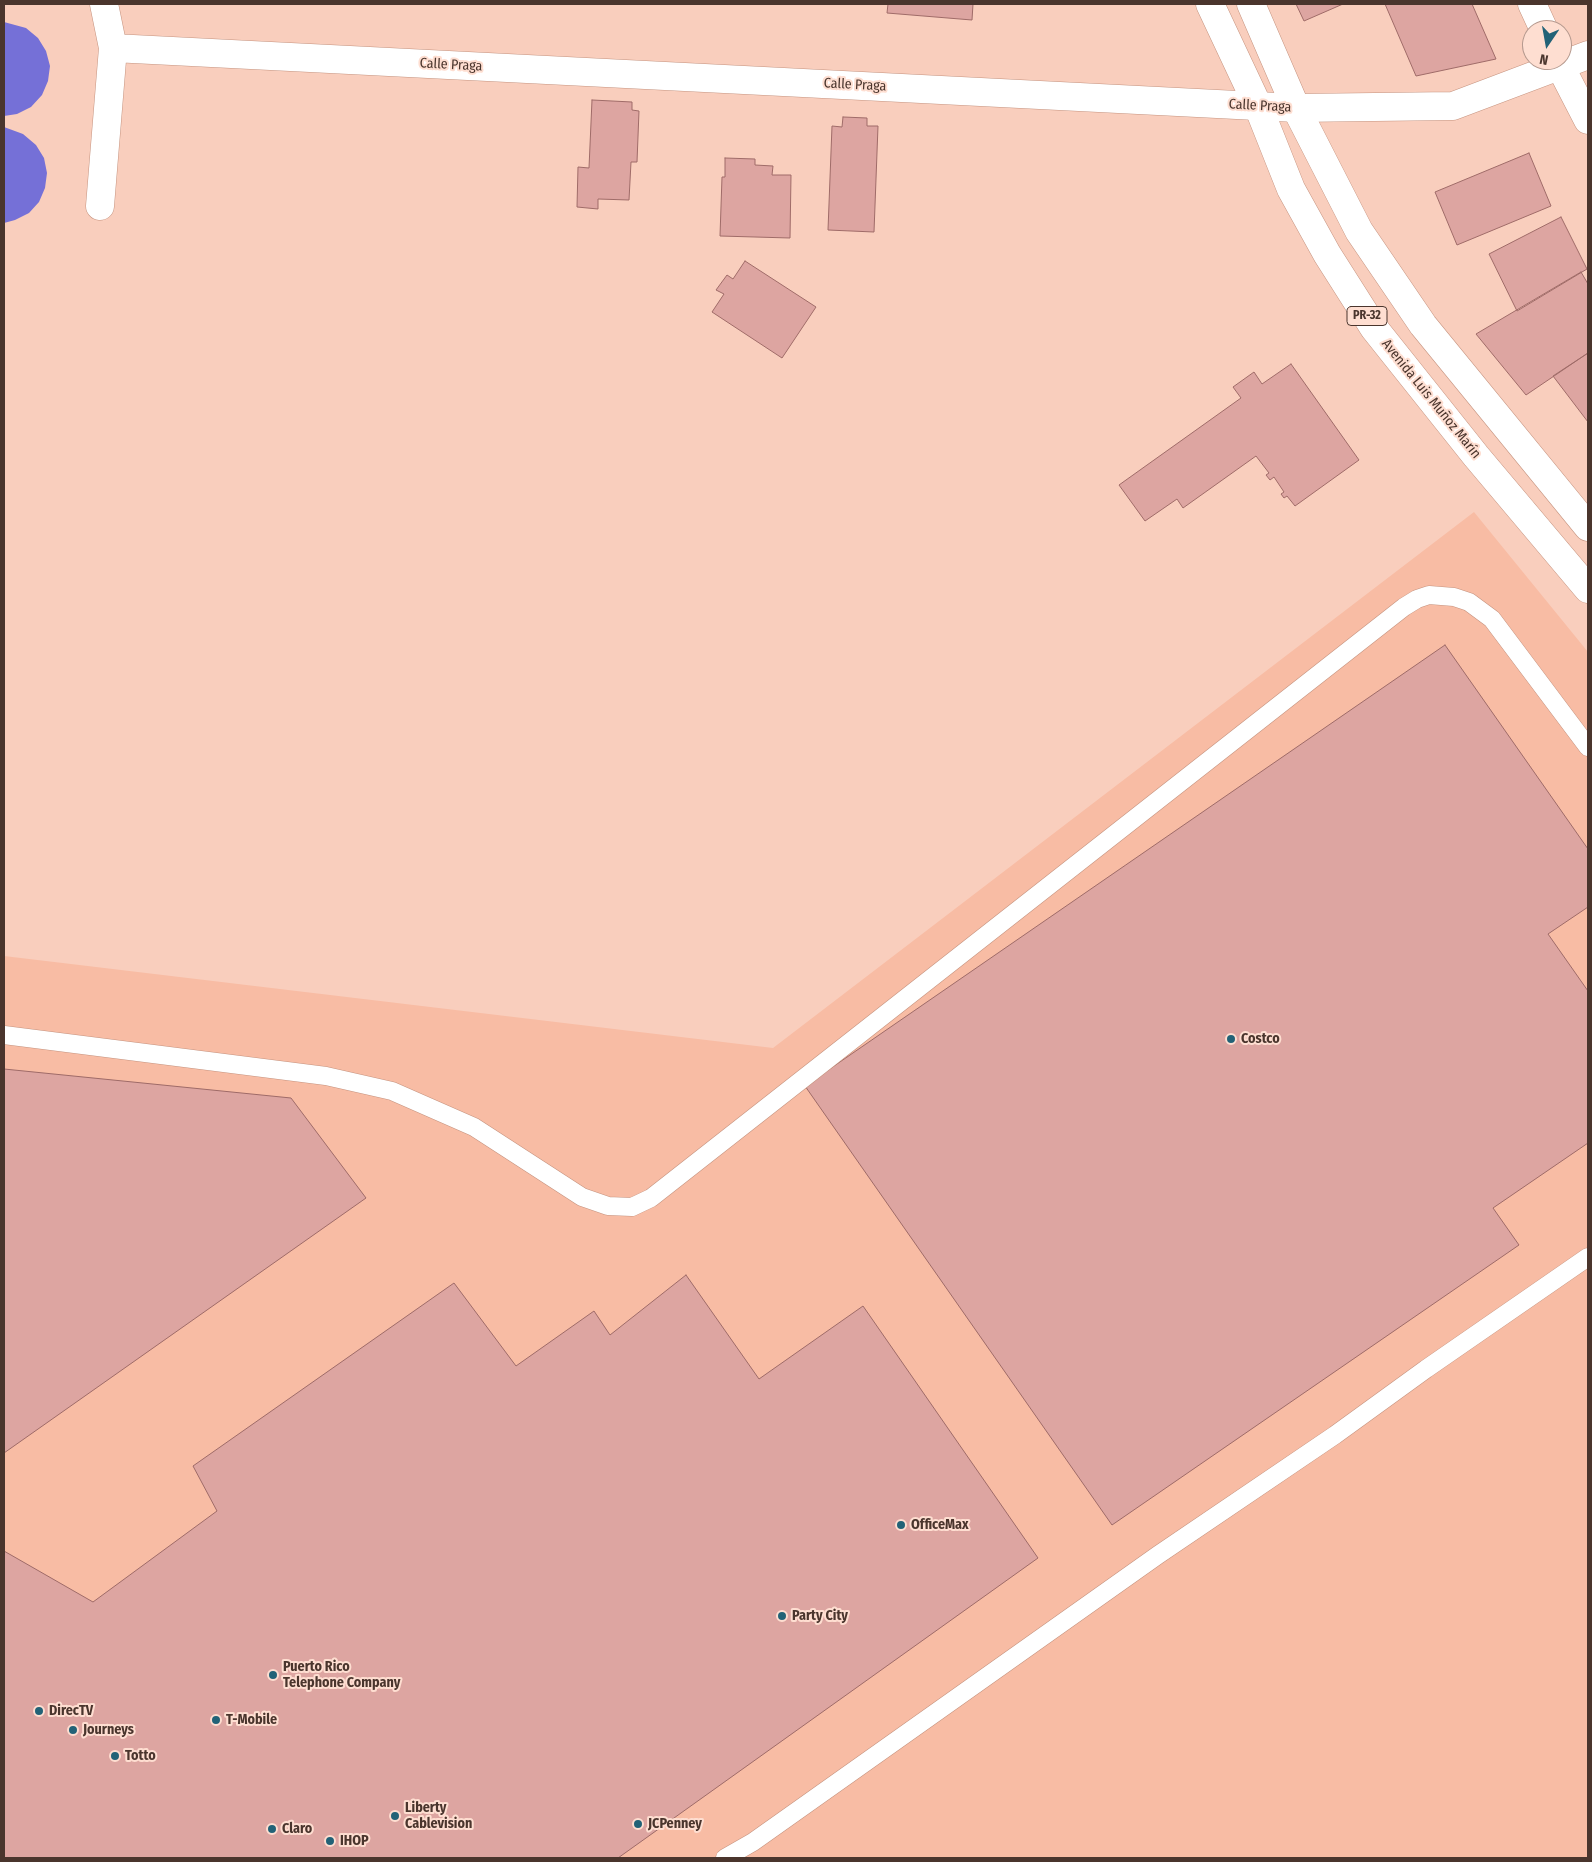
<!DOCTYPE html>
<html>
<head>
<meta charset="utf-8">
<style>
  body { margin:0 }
  #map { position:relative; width:1592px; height:1862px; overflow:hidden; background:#f9cebd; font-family:"Fira Sans Condensed",sans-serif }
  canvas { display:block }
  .frame { position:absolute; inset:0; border:5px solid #4a352d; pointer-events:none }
  .north { position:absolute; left:1522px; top:20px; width:50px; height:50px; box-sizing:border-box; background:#feded1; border:1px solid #b69a8f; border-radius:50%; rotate:192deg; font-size:14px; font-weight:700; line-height:20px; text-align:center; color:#4a352d }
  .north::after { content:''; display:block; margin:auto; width:18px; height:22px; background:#226277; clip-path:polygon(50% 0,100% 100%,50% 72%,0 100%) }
</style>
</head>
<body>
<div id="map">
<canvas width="1592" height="1862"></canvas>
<div class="frame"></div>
<div class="north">N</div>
</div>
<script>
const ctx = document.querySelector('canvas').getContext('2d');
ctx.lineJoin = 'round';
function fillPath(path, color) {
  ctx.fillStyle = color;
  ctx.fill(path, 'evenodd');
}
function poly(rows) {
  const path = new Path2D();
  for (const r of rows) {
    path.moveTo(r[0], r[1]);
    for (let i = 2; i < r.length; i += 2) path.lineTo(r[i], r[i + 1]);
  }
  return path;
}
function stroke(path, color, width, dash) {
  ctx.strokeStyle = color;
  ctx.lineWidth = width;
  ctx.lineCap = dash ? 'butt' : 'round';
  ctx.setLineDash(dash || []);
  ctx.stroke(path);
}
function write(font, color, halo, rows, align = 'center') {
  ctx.font = font + ' "Fira Sans Condensed",sans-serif';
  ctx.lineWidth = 4;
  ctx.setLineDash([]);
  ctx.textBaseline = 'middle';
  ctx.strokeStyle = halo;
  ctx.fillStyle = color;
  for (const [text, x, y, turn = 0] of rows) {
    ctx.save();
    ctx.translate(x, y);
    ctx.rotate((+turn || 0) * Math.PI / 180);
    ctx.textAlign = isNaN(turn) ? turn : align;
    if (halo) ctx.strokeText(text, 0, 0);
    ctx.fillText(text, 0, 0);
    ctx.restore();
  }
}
const built = poly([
  [1474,512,1588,652,1588,1858,4,1858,4,956,773,1048]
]);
const water = poly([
  [4,22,26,28,38,38,46,51,50,66,48,81,42,95,31,107,17,114,4,116],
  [4,127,23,134,36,145,44,158,47,173,45,188,39,202,29,213,15,220,4,223]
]);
const building = poly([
  [888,4,973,4,972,20,887,13,888,4],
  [1296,4,1343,4,1304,21,1296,4],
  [1385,4,1472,4,1496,59,1416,76,1385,4],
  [592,100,632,102,632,110,639,111,637,162,631,162,629,200,598,199,598,209,577,207,578,167,589,168,592,100],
  [843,117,867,118,867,126,878,126,874,232,828,230,832,126,842,127,843,117],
  [1529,153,1551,206,1457,245,1435,192,1529,153],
  [725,158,755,159,755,165,773,166,772,175,791,175,790,238,720,236,722,177,725,177,725,158],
  [1561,217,1587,269,1517,311,1489,254,1561,217],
  [745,261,816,307,782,358,712,312,724,294,716,290,727,275,733,279,745,261],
  [1581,272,1588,284,1588,353,1526,395,1476,334,1581,272],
  [1588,353,1588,422,1553,376,1588,353],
  [1291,364,1359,460,1295,506,1287,496,1284,498,1281,494,1284,492,1274,477,1270,480,1266,475,1269,473,1256,456,1183,508,1177,499,1145,521,1119,485,1241,398,1233,387,1254,372,1262,384,1291,364],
  [1445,645,1588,849,1588,907,1548,934,1588,991,1588,1143,1493,1208,1519,1245,1112,1525,805,1086,1445,645],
  [4,1069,291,1098,366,1198,4,1453,4,1069],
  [686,1275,759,1379,863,1306,1038,1558,618,1858,4,1858,4,1551,93,1602,217,1511,193,1466,454,1283,516,1366,594,1311,610,1335,686,1275]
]);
const service = poly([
  [4,1035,326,1076,392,1091,474,1127,582,1197,608,1206,632,1207,651,1198,1404,607,1417,599,1429,595,1454,597,1469,602,1492,619,1588,747],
  [725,1858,753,1842,1158,1555,1335,1435,1426,1369,1588,1257]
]);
const minor = poly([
  [1532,4,1544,30],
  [113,48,1296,108,1453,106,1588,55],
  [1557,60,1588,120],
  [100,206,113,48,104,4]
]);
const primary = poly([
  [1210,4,1258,106,1291,189,1327,254,1374,328,1476,456,1588,589],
  [1251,4,1296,108,1359,231,1423,325,1588,527]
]);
const markers = [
  [1231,1039,5,"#226277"],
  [901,1525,5,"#226277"],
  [782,1616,5,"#226277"],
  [273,1675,5,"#226277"],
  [39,1711,5,"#226277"],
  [216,1720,5,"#226277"],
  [73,1730,5,"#226277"],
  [115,1756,5,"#226277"],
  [395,1816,5,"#226277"],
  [638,1824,5,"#226277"],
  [272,1829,5,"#226277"],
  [330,1841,5,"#226277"]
];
const shields = [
  [1367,316,40]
];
const shieldNames = [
  ["PR-32",1367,316]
];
const streetNames = [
  ["Calle Praga",451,65,3],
  ["Calle Praga",855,85,3],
  ["Calle Praga",1260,106,3],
  ["Avenida Luis Muñoz Marín",1431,399,51]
];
const poiNames = [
  ["Costco",1241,1039],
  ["OfficeMax",911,1525],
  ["Party City",792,1616],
  ["Puerto Rico",283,1667],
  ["Telephone Company",283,1683],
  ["DirecTV",49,1711],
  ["T-Mobile",226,1720],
  ["Journeys",83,1730],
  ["Totto",125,1756],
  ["Liberty",405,1808],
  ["Cablevision",405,1824],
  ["JCPenney",648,1824],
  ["Claro",282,1829],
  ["IHOP",340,1841]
];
fillPath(built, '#f8bca4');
fillPath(water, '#7570d7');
fillPath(building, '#dda5a1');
stroke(building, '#9f6b68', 1);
stroke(service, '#c5937f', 19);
stroke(minor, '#c5937f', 29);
stroke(primary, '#c5937f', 29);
stroke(service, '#fff', 18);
stroke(minor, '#fff', 28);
stroke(primary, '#fff', 28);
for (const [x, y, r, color] of markers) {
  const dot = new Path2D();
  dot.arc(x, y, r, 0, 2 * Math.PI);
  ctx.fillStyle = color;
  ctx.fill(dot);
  stroke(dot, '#feded1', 2);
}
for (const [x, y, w] of shields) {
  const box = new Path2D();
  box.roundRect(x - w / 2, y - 9.5, w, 19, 4);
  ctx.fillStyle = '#feded1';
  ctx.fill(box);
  stroke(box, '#4a352d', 1);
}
write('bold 12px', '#4a352d', null, shieldNames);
write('14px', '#4a352d', '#feded1', streetNames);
write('bold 14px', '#4a352d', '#feded1', poiNames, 'left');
</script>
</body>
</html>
